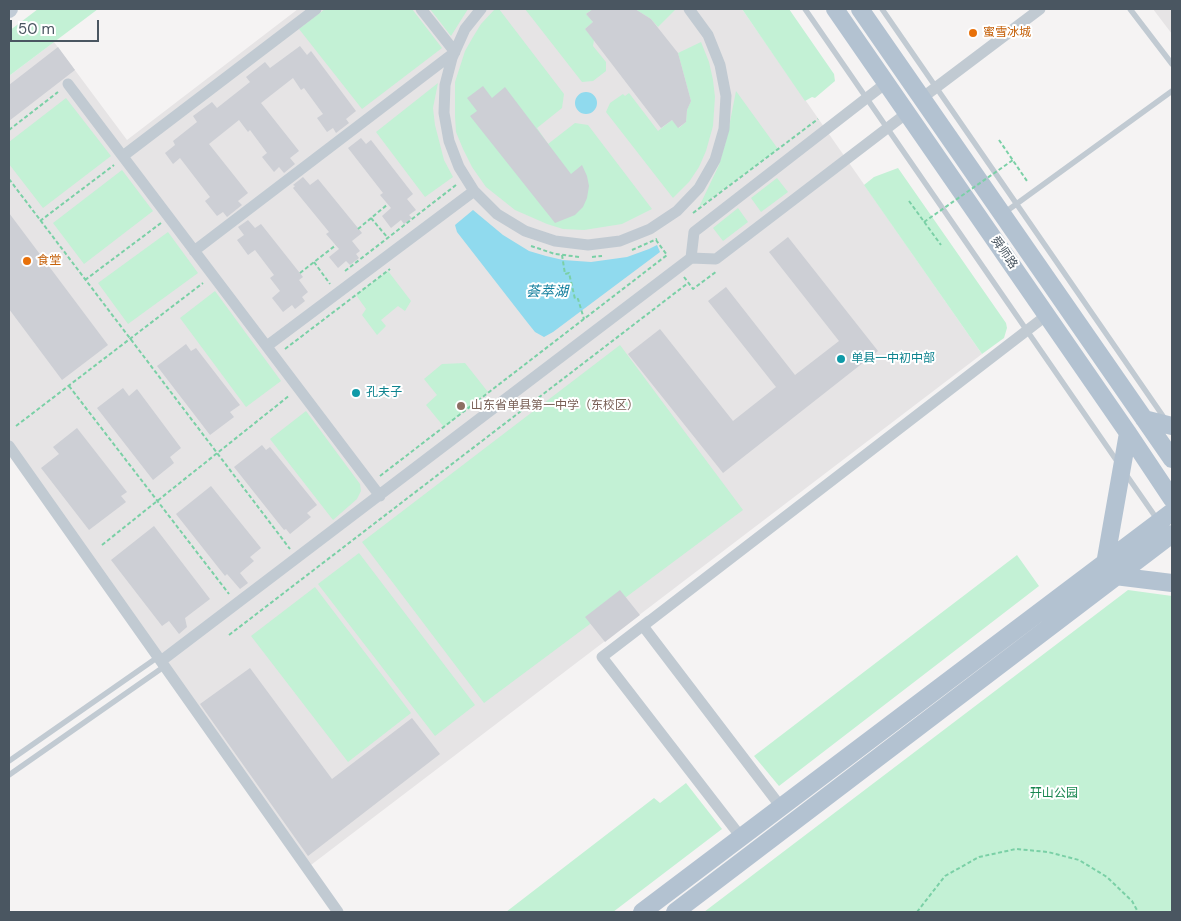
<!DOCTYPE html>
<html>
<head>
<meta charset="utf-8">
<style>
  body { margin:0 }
  #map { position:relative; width:1181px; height:921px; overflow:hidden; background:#f5f3f3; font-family:"DM Sans",sans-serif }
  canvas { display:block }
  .frame { position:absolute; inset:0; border:10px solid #4a5661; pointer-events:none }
  .scale { position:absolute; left:10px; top:20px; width:89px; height:22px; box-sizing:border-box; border:2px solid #4a5661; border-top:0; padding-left:6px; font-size:15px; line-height:18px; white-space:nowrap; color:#4a5661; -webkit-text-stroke:4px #fff; paint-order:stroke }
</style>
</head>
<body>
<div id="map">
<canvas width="1181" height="921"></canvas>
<div class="frame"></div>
<div class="scale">50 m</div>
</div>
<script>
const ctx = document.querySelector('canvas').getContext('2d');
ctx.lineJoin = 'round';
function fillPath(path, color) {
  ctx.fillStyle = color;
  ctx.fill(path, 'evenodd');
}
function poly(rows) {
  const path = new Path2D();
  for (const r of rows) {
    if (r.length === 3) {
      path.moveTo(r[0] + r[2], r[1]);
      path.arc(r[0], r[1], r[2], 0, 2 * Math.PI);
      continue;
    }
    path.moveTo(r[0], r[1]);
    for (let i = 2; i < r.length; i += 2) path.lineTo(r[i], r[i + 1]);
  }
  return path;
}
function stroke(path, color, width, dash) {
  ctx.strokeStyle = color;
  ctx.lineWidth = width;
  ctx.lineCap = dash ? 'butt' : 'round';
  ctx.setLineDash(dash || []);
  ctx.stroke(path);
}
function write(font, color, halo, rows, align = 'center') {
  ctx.font = font + ' "DM Sans","Noto Sans SC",sans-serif';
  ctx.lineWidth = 4;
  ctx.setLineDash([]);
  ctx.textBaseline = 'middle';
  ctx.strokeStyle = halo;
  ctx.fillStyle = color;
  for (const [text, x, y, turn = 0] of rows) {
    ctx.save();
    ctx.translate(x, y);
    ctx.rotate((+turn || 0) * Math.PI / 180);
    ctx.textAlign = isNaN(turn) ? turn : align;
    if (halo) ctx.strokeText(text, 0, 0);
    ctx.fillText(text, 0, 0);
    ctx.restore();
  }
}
const education = poly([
  [298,9,742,9,982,354,307,868,9,444,9,76,54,42,127,140],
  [1153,9,1172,9,1172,34]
]);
const green = poly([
  [38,9,98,9,9,76,9,31],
  [325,9,412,9,442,48,362,109,299,29],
  [430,9,468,9,451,36],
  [495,9,499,9,564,94,562,108,537,128,548,144,575,123,588,125,652,209,622,224,584,230,563,229,547,224,515,210,486,187,472,167,463,149,456,132,455,117,455,82,465,51,473,37,481,24],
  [525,9,593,9,586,14,593,22,585,29,594,40,593,46,606,62,606,71,593,81,582,82],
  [635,9,676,9,658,27,651,19],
  [742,9,789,9,834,74,835,81,815,98,812,97,805,101],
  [701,42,709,62,713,80,715,97,713,126,706,151,699,167,689,182,673,198,606,112,610,103,623,94,625,96,629,93,658,131,672,120,679,128,686,122,687,110,691,101,678,53],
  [438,83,433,108,435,125,444,160,453,177,425,197,376,132],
  [736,91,778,149,699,207,719,165,727,137],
  [66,98,111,156,43,208,9,164,9,142],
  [898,168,1006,323,1007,328,1004,338,982,354,864,185,874,177],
  [122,170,153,211,84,264,53,223],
  [777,178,788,192,761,212,751,198],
  [738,208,748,222,723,241,713,228],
  [168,232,198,273,128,324,98,283],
  [388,271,411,301,405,311,398,306,381,320,386,326,377,335,362,315,366,309,356,295],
  [215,291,281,381,246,407,180,318],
  [620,345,743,510,484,703,362,542],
  [465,363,488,392,444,427,426,405,437,395,424,379,442,364],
  [306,411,360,484,361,491,357,499,333,520,270,439],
  [359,553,475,705,435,736,318,584],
  [1017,555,1039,586,779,786,754,756],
  [315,587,411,713,348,762,251,636],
  [1128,590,1172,596,1172,912,704,912],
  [686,783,722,829,613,912,506,912,654,798,660,803]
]);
const water = poly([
  [586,103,11],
  [473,210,503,235,529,251,546,256,563,260,591,262,627,257,649,249,657,245,660,252,553,332,544,337,535,332,527,322,457,232,455,225]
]);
const building = poly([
  [593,9,635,9,651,19,678,53,691,101,687,110,686,122,678,128,672,120,661,128,585,29,593,22,586,14],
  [300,46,307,55,311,51,356,111,346,119,349,123,336,133,333,128,327,132,317,118,323,114,304,88,301,90,293,78,261,103,299,151,290,158,295,164,284,173,279,167,274,172,262,157,267,153,250,130,248,132,239,120,209,144,248,193,238,201,242,205,227,217,223,212,217,216,205,201,210,197,180,158,173,164,165,153,175,145,173,141,197,122,193,116,212,102,217,108,250,82,246,77,265,62,270,68],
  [58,47,75,70,9,121,9,85],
  [483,86,492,98,505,87,571,174,582,165,587,176,589,186,587,198,583,207,575,215,555,223,470,116,477,111,467,98],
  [361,138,366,144,371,140,413,194,407,199,416,210,409,215,412,218,404,224,401,220,391,228,382,216,391,208,380,195,383,193,348,148],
  [303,177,310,185,318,179,362,233,352,241,360,251,356,254,359,258,350,265,346,261,338,268,329,257,339,249,326,234,329,232,293,188,295,186,293,185],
  [9,213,108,345,62,380,9,309],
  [248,220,255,228,261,224,303,277,299,280,308,292,302,297,305,301,295,309,292,305,283,312,272,298,280,291,270,278,274,275,255,250,248,255,237,240,244,235,238,227],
  [788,237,878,351,723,473,628,354,660,329,733,421,776,387,708,301,726,287,795,375,839,341,769,252],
  [186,344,191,351,196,348,240,405,230,412,234,417,210,435,157,366],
  [123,388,129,396,137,389,181,448,170,457,174,463,153,480,97,408],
  [77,428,127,492,121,496,126,502,89,530,41,468,59,454,53,447],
  [262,445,266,450,270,447,317,505,307,513,311,517,290,534,286,529,284,530,234,467],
  [211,486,261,548,250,557,254,561,240,573,248,583,240,589,227,574,225,576,176,514],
  [154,526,210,599,185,618,187,627,179,634,169,621,162,626,111,560],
  [620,590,640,615,605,642,585,617],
  [250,668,332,779,412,718,440,754,308,856,200,704]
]);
const path = poly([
  [9,130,58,92],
  [999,140,1027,181],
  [9,179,290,549],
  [909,201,941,245],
  [693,213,818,119],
  [371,218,387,237],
  [40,221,114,165],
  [358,229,388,204],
  [531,246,555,254,580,257],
  [632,250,657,239],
  [562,255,565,274,569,273,575,299,578,299,584,319],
  [592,257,602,256],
  [314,262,330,284],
  [345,271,456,185],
  [300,273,336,245],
  [684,277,693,289,717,271],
  [85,280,161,223],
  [285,349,390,269],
  [69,386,229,594],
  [16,426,203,283],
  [380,476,667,255,656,240],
  [102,545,290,395],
  [229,635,688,283],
  [917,912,945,876,979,857,1016,849,1048,852,1079,860,1107,877,1132,901,1138,912]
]);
const service = poly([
  [805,9,1119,464],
  [882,9,1165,419],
  [1130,9,1172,64],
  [1004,213,1172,91],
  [1125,473,1157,519],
  [9,761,158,657],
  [9,775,165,666]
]);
const minor = poly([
  [481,9,465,29,452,58,445,85,444,113,449,141,459,167,474,191,497,214,525,231,555,241,588,245,620,241,650,229,677,211,699,188,715,160,724,129,726,96,720,65,708,35,689,9],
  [68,84,380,496],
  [922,98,1040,9],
  [123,156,316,9],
  [194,251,455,52,421,9],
  [691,258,694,232,886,83],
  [267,346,474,191],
  [9,446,338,912],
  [649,621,602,657,741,837],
  [161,661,691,258,716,259,907,113],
  [781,807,643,626,1047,315]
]);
const secondary = poly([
  [9,10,10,9]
]);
const primary = poly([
  [835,9,1128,433,1172,499],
  [860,9,1172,459],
  [1144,419,1172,426],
  [1105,564,1128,433],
  [1115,576,1172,583],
  [642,912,1172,512],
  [675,912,1172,534]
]);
const pathBridge = poly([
  [924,222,1013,160]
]);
const markers = [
  [973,33,5,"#e8710a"],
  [27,261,5,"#e8710a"],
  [841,359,5,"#0f9aa8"],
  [356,393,5,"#0f9aa8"],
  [461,406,5,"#8d6e63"]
];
const foodNames = [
  ["蜜雪冰城",983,33],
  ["食堂",37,261]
];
const streetNames = [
  ["舜师路",1004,253,55]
];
const cultureNames = [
  ["单县一中初中部",851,359],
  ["孔夫子",366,393]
];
const educationNames = [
  ["山东省单县第一中学（东校区）",471,406]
];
const parkNames = [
  ["幵山公园",1054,794]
];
const waterNames = [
  ["荟萃湖",547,292]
];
fillPath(education, '#e6e4e5');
fillPath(green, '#c3f1d5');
fillPath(water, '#90daee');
fillPath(building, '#cdcfd5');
stroke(path, '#7ad0a6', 2, [4, 2.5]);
stroke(service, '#c1cad2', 5.5);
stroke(minor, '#c1cad2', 11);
stroke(secondary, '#c1cbd6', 16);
stroke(primary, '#b3c2d1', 18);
stroke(pathBridge, '#7ad0a6', 2, [4, 2.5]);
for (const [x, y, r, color] of markers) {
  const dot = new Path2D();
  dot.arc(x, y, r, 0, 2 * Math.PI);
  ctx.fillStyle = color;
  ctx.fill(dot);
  stroke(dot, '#fff', 2);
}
write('12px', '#c56008', '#fff', foodNames, 'left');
write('12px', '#4a5661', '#fff', streetNames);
write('12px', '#0d838f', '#fff', cultureNames, 'left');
write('12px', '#785e54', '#fff', educationNames, 'left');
write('12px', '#17864f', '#fff', parkNames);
write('italic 14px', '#0c7c9b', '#fff', waterNames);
</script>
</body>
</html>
